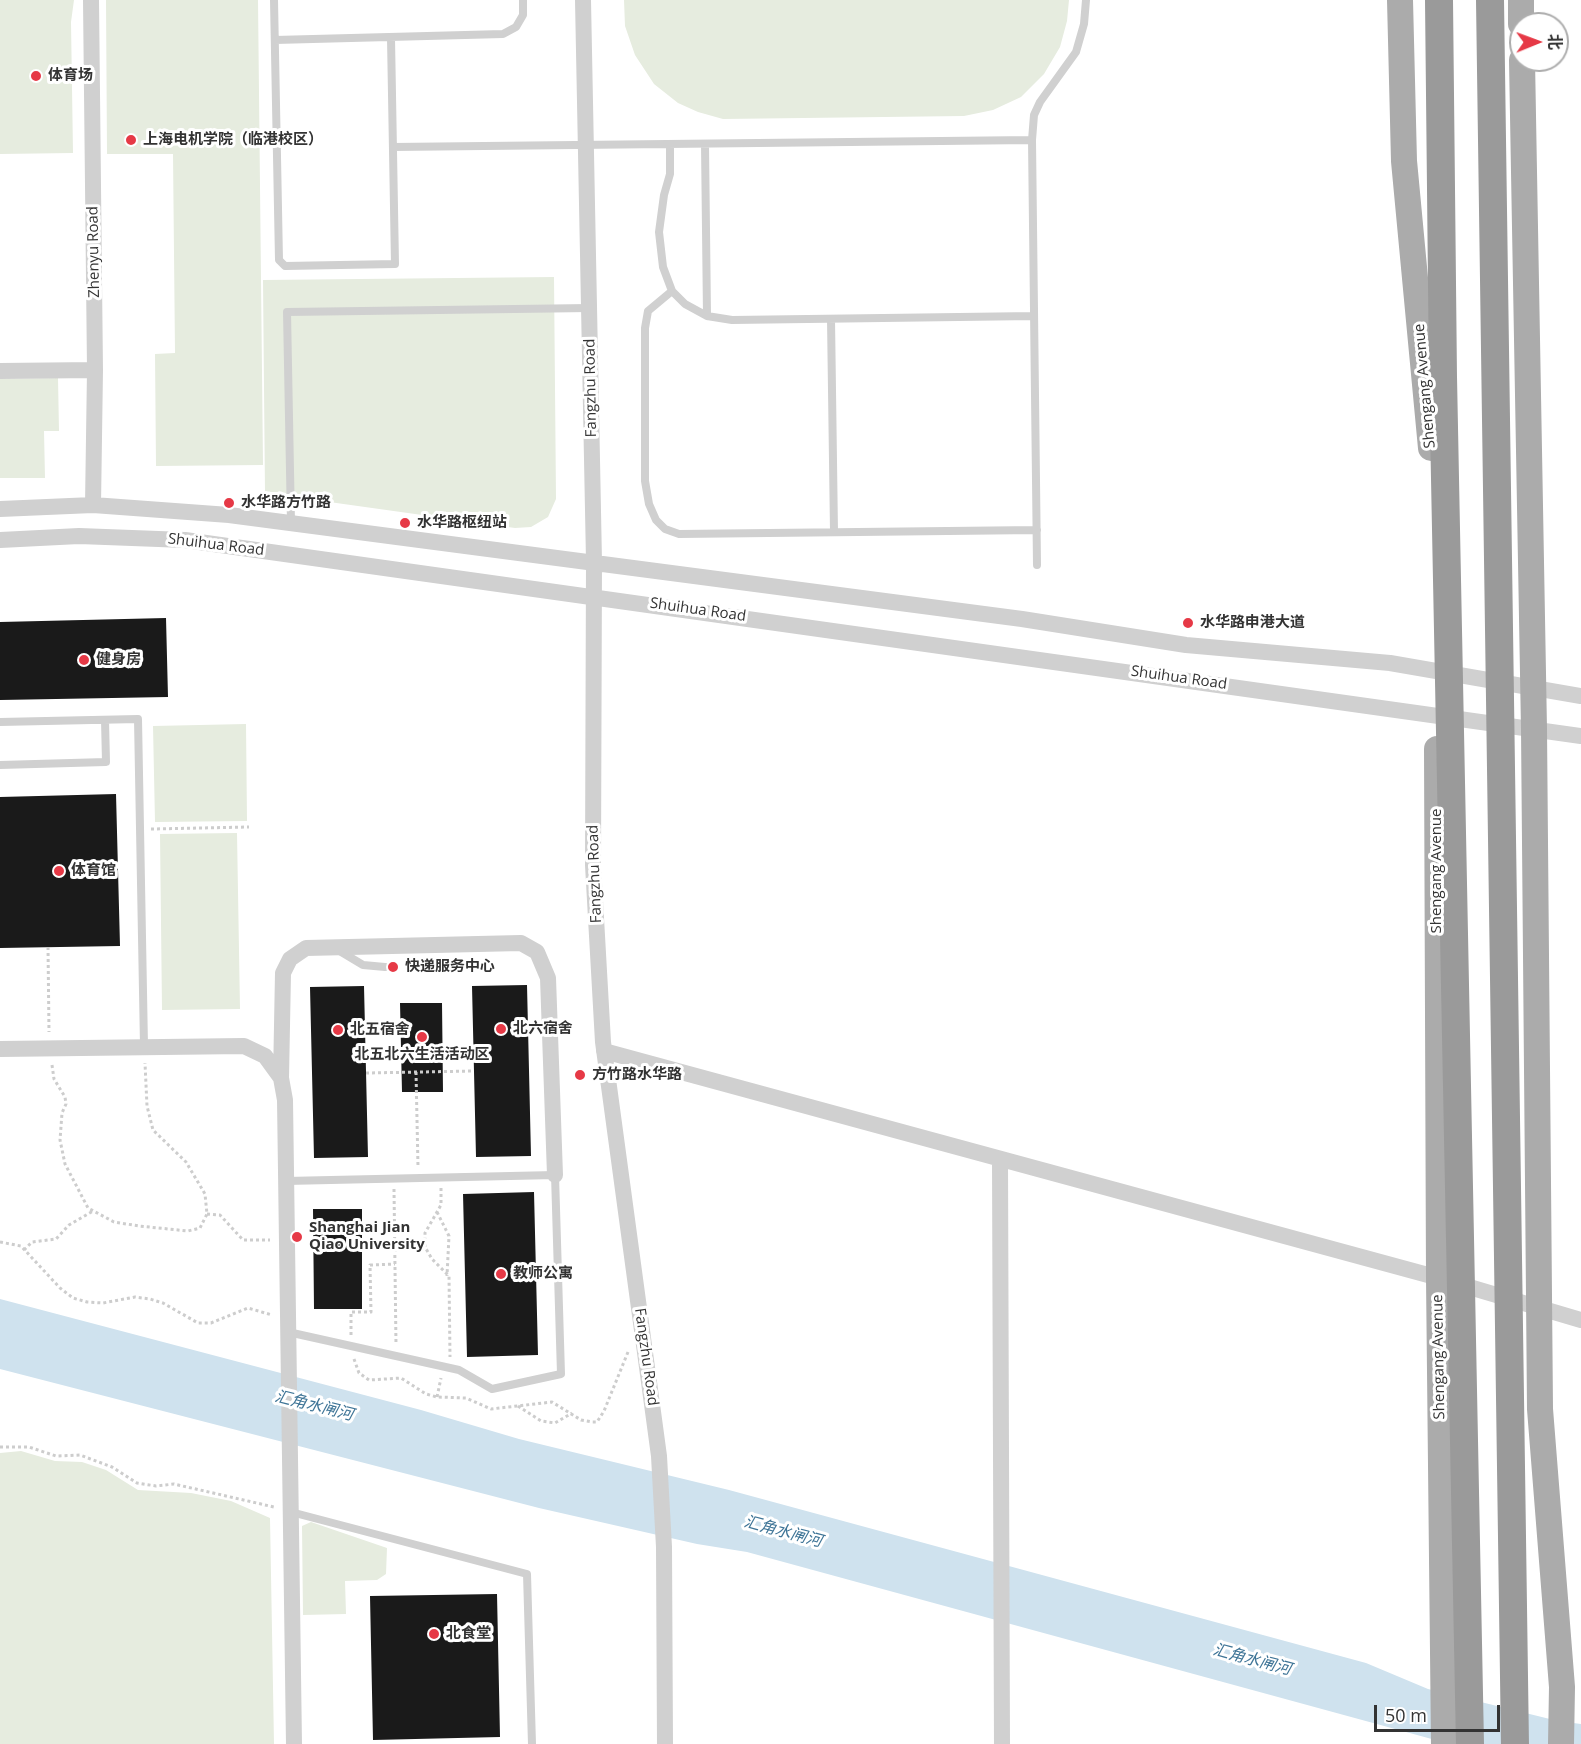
<!DOCTYPE html>
<html>
<head>
<meta charset="utf-8">
<style>
  body { margin:0 }
  #map { position:relative; width:1581px; height:1744px; overflow:hidden; background:#fff; font-family:"Open Sans","Noto Sans SC",sans-serif }
  canvas { display:block }
  .north { position:absolute; left:1509px; top:12px; width:60px; height:60px; box-sizing:border-box; background:#fff; border:2px solid #adadad; border-radius:50%; rotate:89deg; font-size:16px; font-weight:700; line-height:24px; text-align:center; color:#333 }
  .north::after { content:''; display:block; margin:auto; width:21px; height:27px; background:#e63946; clip-path:polygon(50% 0,100% 100%,50% 72%,0 100%) }
  .scale { position:absolute; left:1374px; top:1705px; width:126px; height:27px; box-sizing:border-box; border:3px solid #333; border-top:0; padding-left:8px; font-size:18px; line-height:21px; white-space:nowrap; color:#333; -webkit-text-stroke:4px #fff; paint-order:stroke }
</style>
</head>
<body>
<div id="map">
<canvas width="1581" height="1744"></canvas>
<div class="north">北</div>
<div class="scale">50 m</div>
</div>
<script>
const ctx = document.querySelector('canvas').getContext('2d');
ctx.lineJoin = 'round';
function fillPath(path, color) {
  ctx.fillStyle = color;
  ctx.fill(path, 'evenodd');
}
function poly(rows) {
  const path = new Path2D();
  for (const r of rows) {
    path.moveTo(r[0], r[1]);
    for (let i = 2; i < r.length; i += 2) path.lineTo(r[i], r[i + 1]);
  }
  return path;
}
function stroke(path, color, width, dash) {
  ctx.strokeStyle = color;
  ctx.lineWidth = width;
  ctx.lineCap = dash ? 'butt' : 'round';
  ctx.setLineDash(dash || []);
  ctx.stroke(path);
}
function write(font, color, halo, rows, align = 'center') {
  ctx.font = font + ' "Open Sans","Noto Sans SC",sans-serif';
  ctx.lineWidth = 6;
  ctx.setLineDash([]);
  ctx.textBaseline = 'middle';
  ctx.strokeStyle = halo;
  ctx.fillStyle = color;
  for (const [text, x, y, turn = 0] of rows) {
    ctx.save();
    ctx.translate(x, y);
    ctx.rotate((+turn || 0) * Math.PI / 180);
    ctx.textAlign = isNaN(turn) ? turn : align;
    if (halo) ctx.strokeText(text, 0, 0);
    ctx.fillText(text, 0, 0);
    ctx.restore();
  }
}
const green = poly([
  [0,0,74,0,71,22,73,153,0,154],
  [106,0,258,0,263,465,156,466,155,354,175,353,173,154,107,154],
  [624,0,1069,0,1067,21,1060,47,1044,74,1021,97,993,110,964,116,723,119,698,112,678,103,654,84,635,55,625,26],
  [554,277,556,499,548,517,531,527,515,528,265,493,263,280],
  [58,378,59,431,44,431,45,478,0,478,0,379],
  [246,724,247,821,155,822,153,726],
  [237,833,240,1009,162,1010,160,834],
  [21,1451,55,1461,82,1462,106,1470,138,1490,191,1493,231,1501,270,1518,274,1744,0,1744,0,1453],
  [311,1522,387,1548,386,1574,377,1580,345,1581,346,1614,303,1615,302,1526]
]);
const water = poly([
  [0,1299,421,1410,519,1439,729,1490,1366,1663,1428,1689,1558,1721,1581,1724,1581,1744,1450,1744,747,1552,697,1544,539,1508,0,1369]
]);
const building = poly([
  [166,618,168,697,0,700,0,622],
  [116,794,120,946,0,948,0,797],
  [527,985,531,1156,476,1157,472,986],
  [364,986,368,1157,314,1158,310,987],
  [400,1003,442,1003,443,1092,402,1092],
  [534,1192,538,1355,467,1357,463,1194],
  [313,1209,362,1209,362,1309,314,1309],
  [497,1594,500,1737,373,1740,370,1596]
]);
const path = poly([
  [151,829,249,827],
  [48,947,49,1032],
  [52,1065,54,1079,65,1097,66,1104,62,1113,60,1140,65,1164,88,1208,114,1222,139,1226,188,1231,200,1228,207,1214,205,1194,186,1162,153,1130,147,1106,145,1063],
  [416,1072,418,1167],
  [366,1073,474,1071],
  [441,1188,441,1205,425,1233,425,1247,432,1259,449,1276,450,1357],
  [394,1189,396,1345],
  [437,1212,449,1236,447,1276],
  [207,1214,220,1215,243,1240,270,1240],
  [0,1242,21,1246,60,1288,73,1298,87,1302,103,1303,135,1297,150,1299,163,1303,198,1323,211,1323,248,1308,272,1315],
  [24,1250,32,1242,56,1239,69,1225,93,1211],
  [351,1335,351,1312,371,1312,370,1265,395,1264],
  [354,1359,359,1373,369,1380,401,1378,426,1394,437,1397,466,1398,491,1409,552,1402,581,1420,592,1422,597,1422,604,1411,628,1352],
  [437,1397,441,1378],
  [518,1406,541,1421,555,1423,572,1413],
  [0,1447,29,1447,56,1456,80,1455,112,1467,137,1483,156,1486,174,1484,274,1507]
]);
const service = poly([
  [274,0,279,260,285,266,395,264,391,38],
  [275,40,503,34,516,27,523,15,523,0],
  [1032,140,1034,115,1040,102,1076,52,1084,24,1086,0],
  [670,144,670,174,664,195,659,232,663,267,672,291,685,304,707,316],
  [705,144,707,316,732,320,1034,316],
  [393,147,1032,140,1037,565],
  [672,291,648,311,645,328,645,481,649,504,656,520,665,529,679,534,1037,530],
  [831,319,834,532],
  [291,523,287,312,590,308],
  [0,722,138,719,144,1046],
  [0,765,106,762,105,720],
  [338,950,363,965,385,967],
  [286,1181,555,1175,561,1374,492,1389,459,1370,288,1332],
  [291,1512,527,1574,532,1744]
]);
const minor = poly([
  [91,0,95,370,93,505],
  [583,0,594,561,593,865,603,1042,659,1456,664,1547,665,1744],
  [0,371,95,370],
  [0,509,93,505,229,515,1022,619,1186,645,1390,663,1581,696],
  [0,540,79,536,185,540,1581,736],
  [0,1049,244,1046,265,1056,281,1078,285,1100,294,1744],
  [604,1051,1439,1278,1581,1320],
  [281,1078,283,973,290,959,306,948,521,943,537,952,548,978,555,1175],
  [1000,1160,1002,1744]
]);
const primary = poly([
  [1400,0,1404,161,1431,448],
  [1521,0,1521,24],
  [1522,60,1534,729,1540,1409,1562,1687,1561,1744],
  [1437,749,1439,1278,1444,1744]
]);
const motorwayBridge = poly([
  [1439,0,1443,377,1470,1744],
  [1490,0,1515,1744]
]);
const markers = [
  [36,76,6,"#e63946"],
  [131,140,6,"#e63946"],
  [229,503,6,"#e63946"],
  [405,523,6,"#e63946"],
  [1188,623,6,"#e63946"],
  [84,660,6,"#e63946"],
  [59,871,6,"#e63946"],
  [393,967,6,"#e63946"],
  [501,1029,6,"#e63946"],
  [338,1030,6,"#e63946"],
  [422,1037,6,"#e63946"],
  [580,1075,6,"#e63946"],
  [297,1237,6,"#e63946"],
  [501,1274,6,"#e63946"],
  [434,1634,6,"#e63946"]
];
const poiNames = [
  ["体育场",48,76],
  ["上海电机学院（临港校区）",143,140],
  ["水华路方竹路",241,503],
  ["水华路枢纽站",417,523],
  ["水华路申港大道",1200,623],
  ["健身房",96,660],
  ["体育馆",71,871],
  ["快递服务中心",405,967],
  ["北六宿舍",513,1029],
  ["北五宿舍",350,1030],
  ["北五北六生活活动区",422,1055,"center"],
  ["方竹路水华路",592,1075],
  ["Shanghai Jian",309,1228],
  ["Qiao University",309,1245],
  ["教师公寓",513,1274],
  ["北食堂",446,1634]
];
const streetNames = [
  ["Zhenyu Road",94,252,-91],
  ["Shengang Avenue",1425,386,-95],
  ["Fangzhu Road",591,388,-91],
  ["Shuihua Road",216,545,7],
  ["Shuihua Road",698,610,8],
  ["Shuihua Road",1179,678,8],
  ["Shengang Avenue",1437,871,-90],
  ["Fangzhu Road",595,874,-92],
  ["Fangzhu Road",646,1357,82],
  ["Shengang Avenue",1439,1357,-91]
];
const waterNames = [
  ["汇角水闸河",314,1406,14],
  ["汇角水闸河",783,1532,15],
  ["汇角水闸河",1252,1660,15]
];
fillPath(green, '#e6ecdf');
fillPath(water, '#cfe2ee');
fillPath(building, '#1a1a1a');
stroke(path, '#cdcdcd', 3, [3, 3]);
stroke(service, '#d0d0d0', 8);
stroke(minor, '#d0d0d0', 16);
stroke(primary, '#ababab', 26);
stroke(motorwayBridge, '#9a9a9a', 28);
for (const [x, y, r, color] of markers) {
  const dot = new Path2D();
  dot.arc(x, y, r, 0, 2 * Math.PI);
  ctx.fillStyle = color;
  ctx.fill(dot);
  stroke(dot, '#fff', 2);
}
write('bold 15px', '#333', '#fff', poiNames, 'left');
write('15px', '#333', '#fff', streetNames);
write('italic 16px', '#3f7597', '#fff', waterNames);
</script>
</body>
</html>
